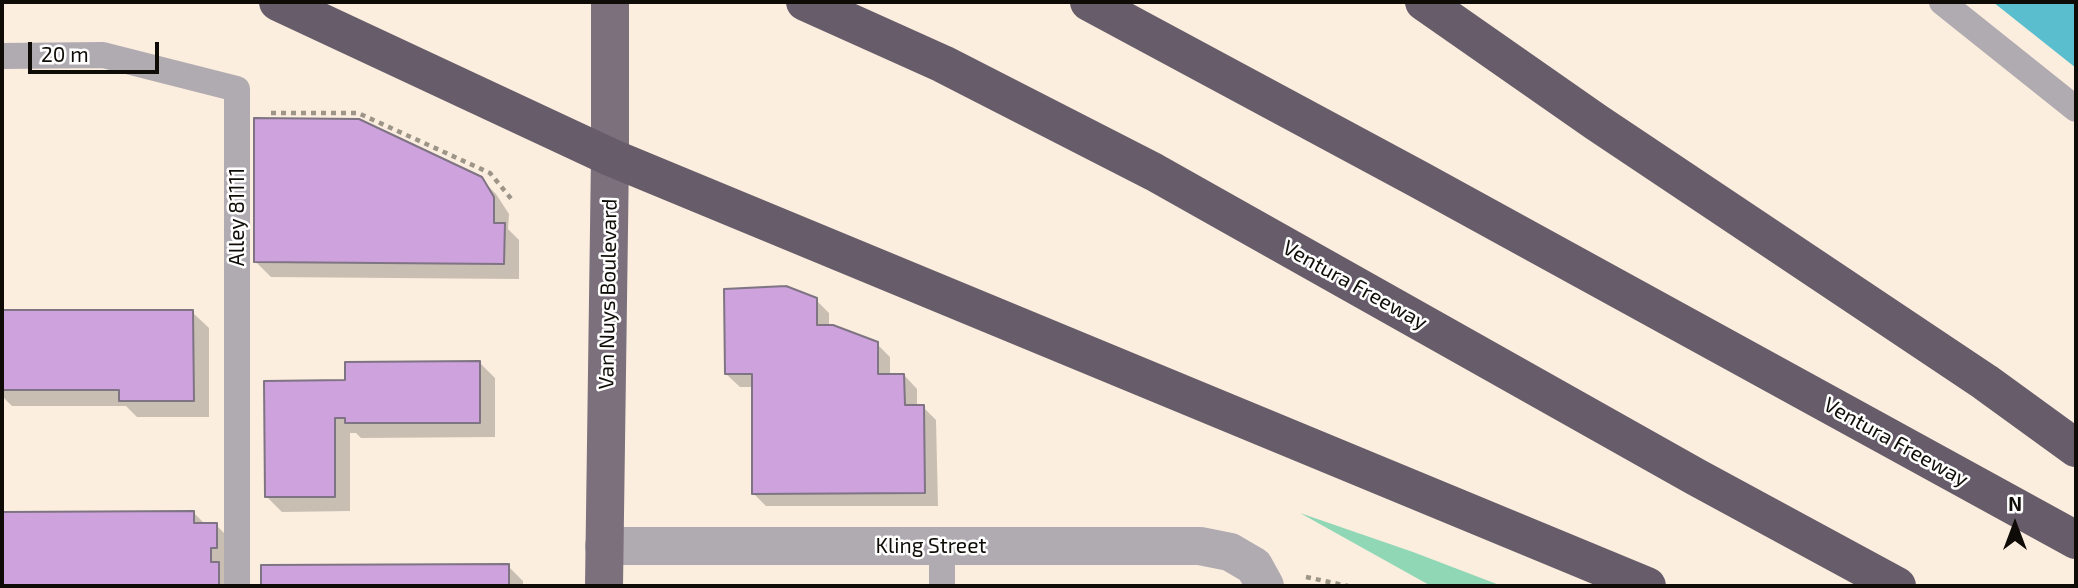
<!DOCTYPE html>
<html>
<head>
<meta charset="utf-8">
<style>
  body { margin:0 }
  #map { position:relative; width:2078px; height:588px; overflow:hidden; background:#fbeede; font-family:"Exo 2",sans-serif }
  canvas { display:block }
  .frame { position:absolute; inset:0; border:4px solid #0f0b06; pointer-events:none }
  .north { position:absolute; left:1980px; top:490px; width:70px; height:70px; -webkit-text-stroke:5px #fefefe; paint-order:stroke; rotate:0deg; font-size:19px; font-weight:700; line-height:28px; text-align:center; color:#0f0b06 }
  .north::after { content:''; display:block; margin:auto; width:24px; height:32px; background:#0f0b06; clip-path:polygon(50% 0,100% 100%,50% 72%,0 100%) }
  .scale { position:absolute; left:28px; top:42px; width:131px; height:32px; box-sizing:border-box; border:4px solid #0f0b06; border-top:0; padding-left:9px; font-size:21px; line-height:24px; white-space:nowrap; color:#0f0b06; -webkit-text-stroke:5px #fefefe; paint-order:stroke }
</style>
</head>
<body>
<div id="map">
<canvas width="2078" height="588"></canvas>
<div class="frame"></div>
<div class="north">N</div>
<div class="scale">20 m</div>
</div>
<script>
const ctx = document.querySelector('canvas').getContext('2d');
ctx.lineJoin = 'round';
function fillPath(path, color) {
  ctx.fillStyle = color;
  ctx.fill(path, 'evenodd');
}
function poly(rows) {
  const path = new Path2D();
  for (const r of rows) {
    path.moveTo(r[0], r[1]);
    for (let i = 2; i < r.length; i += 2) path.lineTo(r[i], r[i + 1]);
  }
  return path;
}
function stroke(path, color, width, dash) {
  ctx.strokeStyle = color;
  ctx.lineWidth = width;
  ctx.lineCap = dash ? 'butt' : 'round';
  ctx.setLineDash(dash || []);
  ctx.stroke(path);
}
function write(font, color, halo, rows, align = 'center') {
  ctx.font = font + ' "Exo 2",sans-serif';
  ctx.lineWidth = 5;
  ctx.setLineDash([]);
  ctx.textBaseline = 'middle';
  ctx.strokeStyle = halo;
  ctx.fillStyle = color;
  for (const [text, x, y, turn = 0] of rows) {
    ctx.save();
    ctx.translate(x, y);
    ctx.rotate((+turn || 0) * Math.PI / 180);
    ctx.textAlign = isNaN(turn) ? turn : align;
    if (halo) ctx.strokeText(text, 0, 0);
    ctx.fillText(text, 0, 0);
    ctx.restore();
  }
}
const green = poly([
  [1300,513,1413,552,1502,586,1431,586]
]);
const water = poly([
  [1993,2,2076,2,2076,68]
]);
const shadow = poly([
  [481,179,496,194,509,214,508,229,519,240,519,279,271,277,256,262],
  [816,300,829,313,829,326,877,344,890,357,890,376,904,375,917,389,917,407,923,407,936,420,938,506,766,506,753,493,753,387,740,387,726,374],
  [2,312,192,312,209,328,209,417,137,417,126,406,12,406,2,396],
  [480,363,495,378,495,437,361,438,356,433,350,433,350,511,282,512,267,497,346,382],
  [193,512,206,525,216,525,232,541,234,586,2,586,2,514],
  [508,566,523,581,523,586,263,586,263,567]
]);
const building = poly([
  [254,118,359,119,482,177,494,197,494,223,505,223,504,264,254,262,254,118],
  [786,286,817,298,817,325,833,325,878,342,878,374,904,374,905,405,924,405,925,493,752,494,752,374,725,374,724,289,786,286],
  [2,310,193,310,194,401,119,401,119,390,2,390,2,310],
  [480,361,480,423,345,423,345,418,335,418,335,497,265,497,264,381,345,380,345,362,480,361],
  [194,511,194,523,217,523,217,548,211,548,211,562,219,562,219,586,2,586,2,512,194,511],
  [509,564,509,586,261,586,261,565,509,564]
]);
const path = poly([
  [271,113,358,113,490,173,513,201],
  [1306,577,1348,586]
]);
const lane = poly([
  [1942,2,2076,109],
  [2,56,103,55,237,89,237,586],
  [942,546,942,586]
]);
const street = poly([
  [604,546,1200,546,1230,552,1254,566,1265,586]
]);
const primary = poly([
  [604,586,610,157,610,2]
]);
const highway = poly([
  [278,2,610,157,1647,586],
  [805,2,943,64,1154,172,1696,477,1897,586],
  [1089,2,1418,179,2076,540],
  [1424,2,1596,122,1985,382,2076,448]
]);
const streetNames = [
  ["Alley 81111",237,217,-90],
  ["Ventura Freeway",1355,285,29],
  ["Van Nuys Boulevard",608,294,-89],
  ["Ventura Freeway",1896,442,29],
  ["Kling Street",931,546]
];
fillPath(green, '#90d7b6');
fillPath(water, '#5abece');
fillPath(shadow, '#0003');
fillPath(building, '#cea2dd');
stroke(building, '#7f7483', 2);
stroke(path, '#9e9589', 4.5, [5, 5]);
stroke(lane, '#b0aab1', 26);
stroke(street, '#b0aab1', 38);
stroke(primary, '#7b707c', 38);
stroke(highway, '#675c69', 38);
write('21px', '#0f0b06', '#fefefe', streetNames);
</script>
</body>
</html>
